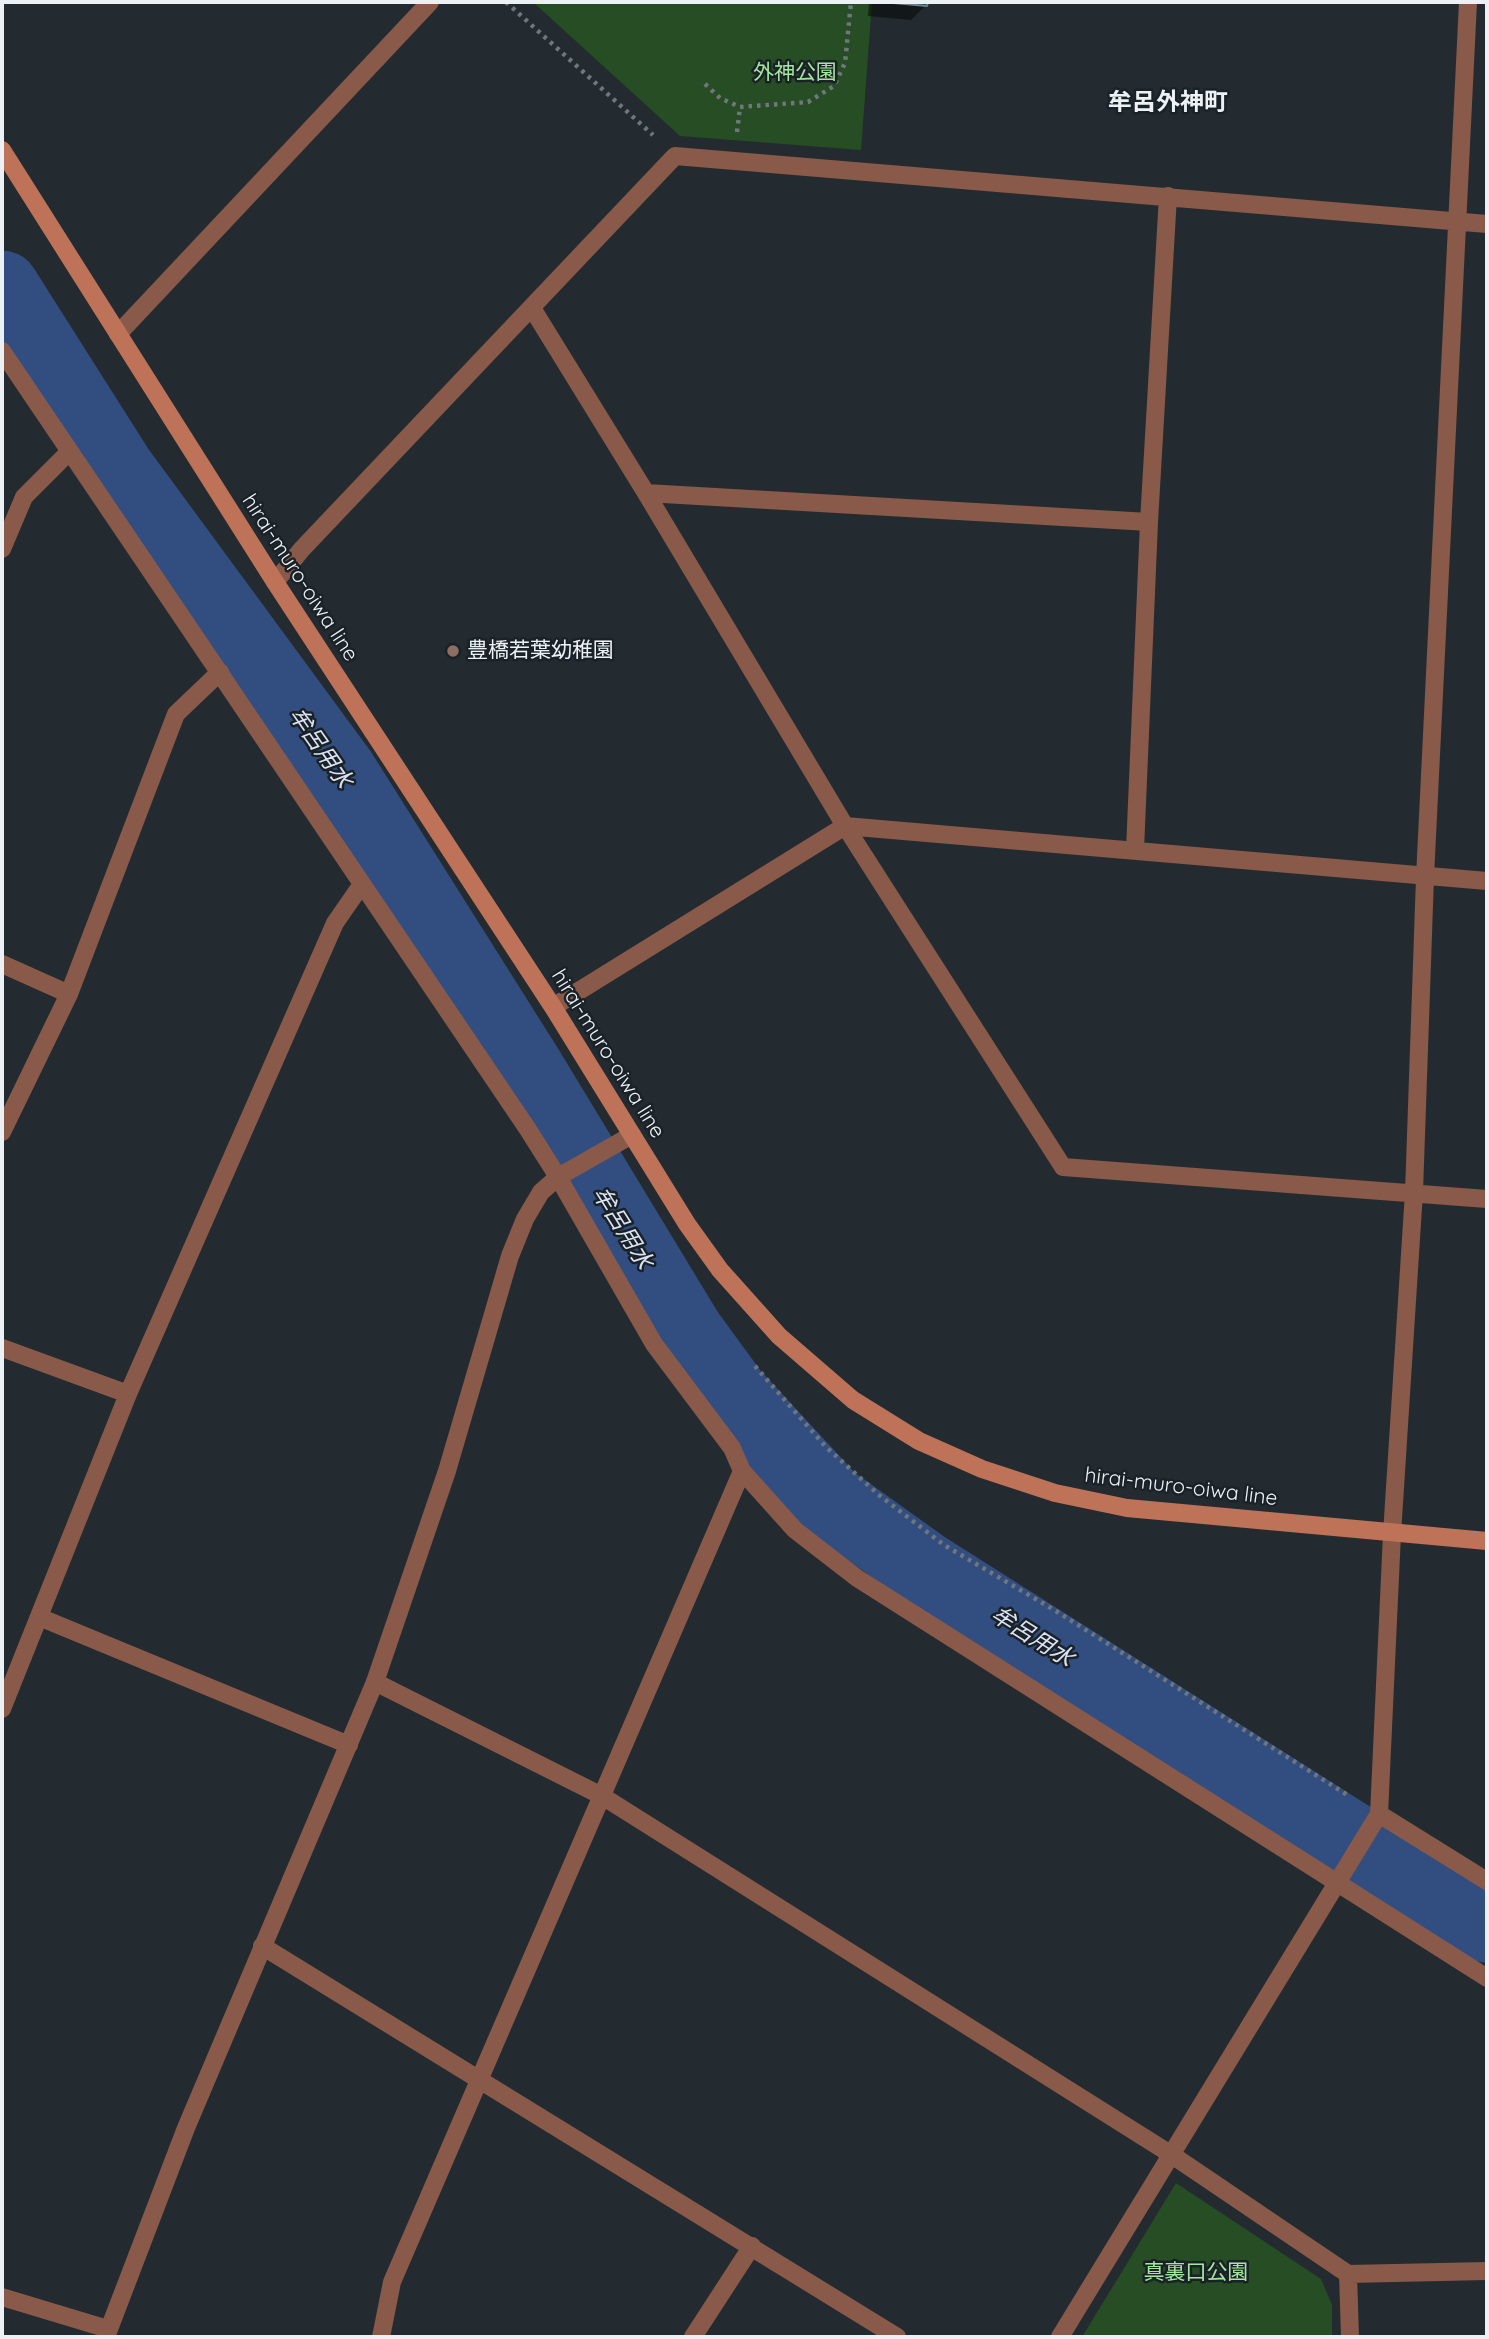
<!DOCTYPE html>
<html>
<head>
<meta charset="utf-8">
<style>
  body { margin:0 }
  #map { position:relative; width:1489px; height:2339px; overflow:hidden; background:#232b31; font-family:Quicksand,sans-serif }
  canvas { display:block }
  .frame { position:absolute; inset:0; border:4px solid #ebf1f5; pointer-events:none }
</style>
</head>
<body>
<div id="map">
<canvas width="1489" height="2339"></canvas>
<div class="frame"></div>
</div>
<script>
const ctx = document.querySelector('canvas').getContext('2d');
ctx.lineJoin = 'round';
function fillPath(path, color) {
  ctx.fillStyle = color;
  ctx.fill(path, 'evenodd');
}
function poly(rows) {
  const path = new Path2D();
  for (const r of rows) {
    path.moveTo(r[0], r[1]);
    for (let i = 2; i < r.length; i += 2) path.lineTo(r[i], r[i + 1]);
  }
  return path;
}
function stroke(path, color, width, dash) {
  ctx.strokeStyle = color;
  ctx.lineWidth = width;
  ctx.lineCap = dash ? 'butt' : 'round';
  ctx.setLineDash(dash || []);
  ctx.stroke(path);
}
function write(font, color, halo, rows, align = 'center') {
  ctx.font = font + ' Quicksand,"Noto Sans JP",sans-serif';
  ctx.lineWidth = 5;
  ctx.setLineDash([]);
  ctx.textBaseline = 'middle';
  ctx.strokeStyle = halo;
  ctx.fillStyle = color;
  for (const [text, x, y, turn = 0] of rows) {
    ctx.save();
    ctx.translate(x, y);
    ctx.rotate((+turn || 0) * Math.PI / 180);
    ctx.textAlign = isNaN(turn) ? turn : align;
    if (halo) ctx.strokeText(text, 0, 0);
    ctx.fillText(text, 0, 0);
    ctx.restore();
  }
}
const green = poly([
  [533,2,872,2,861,150,680,136],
  [1176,2183,1321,2279,1332,2305,1332,2337,1082,2337]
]);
const shadow = poly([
  [869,2,926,2,926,5,911,20,868,16]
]);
const river = poly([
  [2,288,118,471,340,773,526,1068,686,1332,732,1395,830,1501,925,1569,1487,1925]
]);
const building = poly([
  [882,2,928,2,927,6,882,2]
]);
const path = poly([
  [506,2,653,135],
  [705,84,720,98,740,107,808,102,834,86,845,63,851,2],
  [737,132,740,107],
  [755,1366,826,1447,879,1495,944,1545,1056,1611,1349,1796]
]);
const minor = poly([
  [532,308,646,493,845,826,1063,1167,1487,1199],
  [118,334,430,2],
  [2,351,527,1128,558,1177,654,1344,732,1448,742,1471,795,1530,857,1578,1487,1978],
  [646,493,1149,522],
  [2,549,24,497,69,452],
  [275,582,302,549,675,156,1487,224],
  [1135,850,1149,522,1168,196],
  [2,964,69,994,2,1132],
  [69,994,176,714,220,672],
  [553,1007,845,826,1487,881],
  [2,1348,128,1394],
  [39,1617,349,1745],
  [375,1682,602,1796,1172,2155,1348,2274,1350,2337],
  [2,1709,128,1394,335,923,362,884],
  [1379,1814,1487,1881],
  [262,1946,897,2337],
  [1348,2274,1487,2271],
  [2,2297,108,2329],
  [381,2337,392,2282,742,1471],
  [693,2337,752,2246],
  [1060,2337,1379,1814,1392,1534,1414,1192,1425,877,1468,2]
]);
const tertiary = poly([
  [106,2337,186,2128,375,1682,447,1471,510,1256,525,1219,541,1192,558,1177,632,1135]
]);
const secondary = poly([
  [2,150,275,582,553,1007,687,1224,720,1270,779,1336,853,1400,919,1441,982,1469,1055,1493,1127,1508,1487,1541]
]);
const markers = [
  [453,651,7,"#8d6e63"]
];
const parkNames = [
  ["外神公園",795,73],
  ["真裏口公園",1196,2273]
];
const streetNames = [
  ["hirai-muro-oiwa line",300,578,57],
  ["hirai-muro-oiwa line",608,1054,58],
  ["hirai-muro-oiwa line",1181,1487,7]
];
const poiNames = [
  ["豊橋若葉幼稚園",467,651]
];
const waterNames = [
  ["牟呂用水",320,748,55],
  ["牟呂用水",622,1228,58],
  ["牟呂用水",1032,1637,32]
];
const quarterNames = [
  ["牟呂外神町",1168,103]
];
fillPath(green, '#264d23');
fillPath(shadow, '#0007');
stroke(river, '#324e81', 75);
fillPath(building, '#124160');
stroke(building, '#757e86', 2);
stroke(path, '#70777c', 4.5, [3.5, 5]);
stroke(minor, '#895949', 18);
stroke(tertiary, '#895949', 18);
stroke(secondary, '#be7358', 18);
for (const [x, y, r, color] of markers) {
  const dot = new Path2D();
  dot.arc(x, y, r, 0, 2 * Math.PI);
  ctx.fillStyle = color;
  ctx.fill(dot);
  stroke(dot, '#1a2127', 2.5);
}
write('21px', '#a3e79c', '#1a2127', parkNames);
write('21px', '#ebf1f5', '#1a2127', streetNames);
write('21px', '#ebf1f5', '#1a2127', poiNames, 'left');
write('italic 23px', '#dae3f4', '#1a2127', waterNames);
write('bold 24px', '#ebf1f5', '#1a2127', quarterNames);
</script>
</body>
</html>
